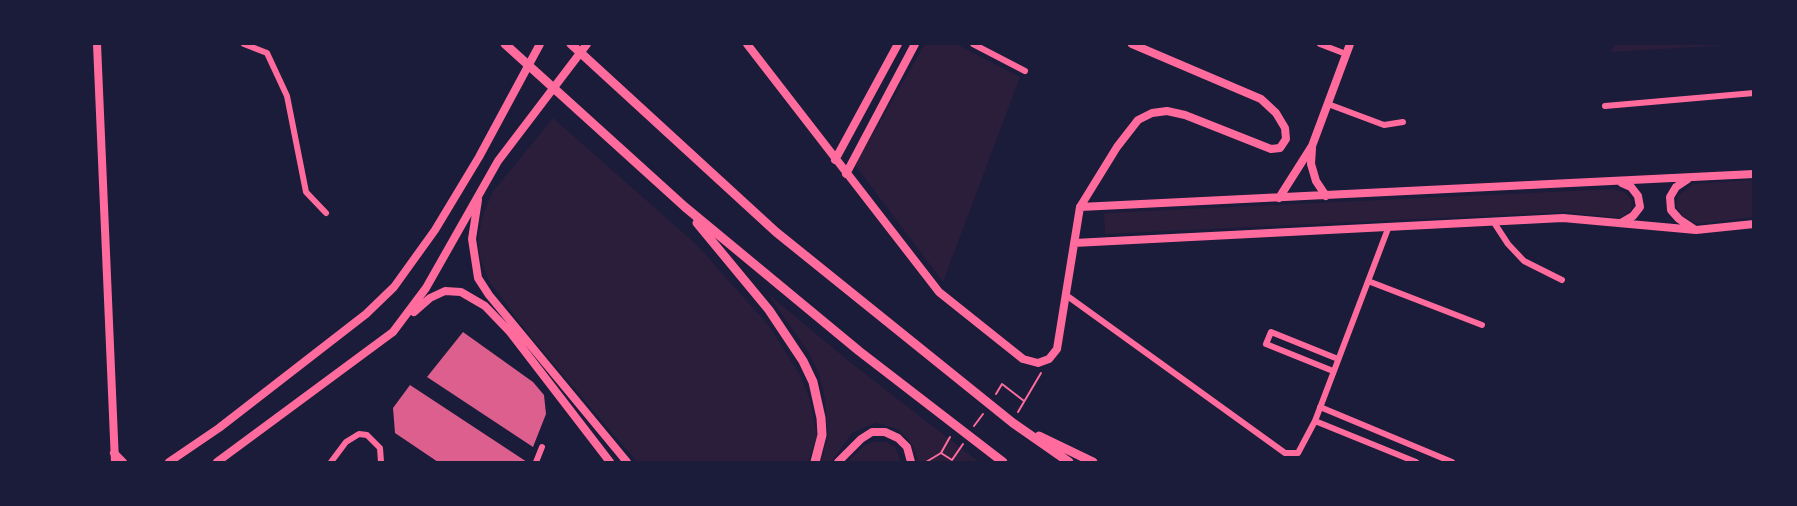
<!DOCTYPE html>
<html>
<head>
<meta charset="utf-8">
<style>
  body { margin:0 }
  #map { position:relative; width:1797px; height:506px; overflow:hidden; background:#1b1b3a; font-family:"Public Sans",sans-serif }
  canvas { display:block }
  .frame { position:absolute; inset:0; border:45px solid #1b1b3a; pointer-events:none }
</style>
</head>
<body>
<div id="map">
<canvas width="1797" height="506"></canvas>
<div class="frame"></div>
</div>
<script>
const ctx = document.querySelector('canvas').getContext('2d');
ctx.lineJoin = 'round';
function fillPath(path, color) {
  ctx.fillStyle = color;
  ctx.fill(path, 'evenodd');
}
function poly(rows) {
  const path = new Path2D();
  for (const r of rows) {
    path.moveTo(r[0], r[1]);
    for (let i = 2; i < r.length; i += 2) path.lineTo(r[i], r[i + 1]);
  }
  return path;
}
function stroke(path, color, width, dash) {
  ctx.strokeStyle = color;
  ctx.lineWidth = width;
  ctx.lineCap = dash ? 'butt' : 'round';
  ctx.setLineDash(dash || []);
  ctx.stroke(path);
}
const green = poly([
  [925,44,956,44,1020,77,943,282,855,165],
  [1615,44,1749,44,1610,52],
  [553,118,697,245,769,326,800,375,810,400,817,436,808,462,637,462,530,336,490,283,480,258,478,240,482,217,492,193],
  [1753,180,1753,217,1697,224,1683,216,1676,207,1678,196,1693,184],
  [1613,189,1624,192,1632,200,1631,210,1620,218,1565,212,1105,234,1104,213],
  [767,293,851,363,979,462,918,462,914,448,905,436,898,429,876,423,852,433,831,462,821,462,828,436,825,399,819,374,809,353],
  [875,442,886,442,895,447,901,462,847,462,865,445]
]);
const building = poly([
  [463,332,533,382,544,395,546,414,533,447,427,377],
  [410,385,527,462,438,462,395,433,393,408]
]);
const path = poly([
  [996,394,1002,384,1024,401],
  [1018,412,1041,373],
  [974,426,983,414],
  [941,453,952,460,963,444],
  [926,462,941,453,950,437]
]);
const minor = poly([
  [244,44,267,53,287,96,306,192,326,213],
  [973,44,1025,71],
  [1320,44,1346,54],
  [1328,104,1384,125,1403,122],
  [1605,106,1754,93],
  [1493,221,1508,244,1524,261,1562,280],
  [1368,281,1482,325],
  [1066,295,1285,453,1298,453,1315,421,1389,226],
  [1333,371,1266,344,1271,332,1338,359],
  [1320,407,1452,462],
  [1315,421,1416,462],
  [331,462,346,442,359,434,367,435,380,448,381,462],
  [536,462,542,447]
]);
const tertiary = poly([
  [747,44,939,292,1023,359,1038,363,1049,359,1057,349,1080,207,1117,147,1138,120,1152,113,1167,111,1185,115,1271,149,1280,148,1286,139,1285,128,1276,113,1261,99,1132,44],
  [1312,148,1311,164,1316,181,1326,196],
  [835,160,898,44],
  [846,174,915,44],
  [1688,179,1676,187,1670,197,1671,210,1679,219,1694,229],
  [1279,198,1312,146,1350,44],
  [478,200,472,239,478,278,489,295,627,462],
  [1080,207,1754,174],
  [1621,223,1633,216,1640,207,1638,196,1631,187,1622,183],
  [1074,243,1563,218,1696,230,1754,224],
  [414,312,430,298,445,291,461,292,485,306,510,332,610,462],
  [114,453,123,462],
  [169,462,219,428,366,314,394,287,435,230,479,157,540,44],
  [217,462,393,332,426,288,498,161,587,44],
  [838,462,861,439,872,432,885,432,898,438,907,447,911,462]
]);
const secondary = poly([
  [97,44,115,462]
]);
const trunk = poly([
  [505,44,685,207,859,351,1003,462],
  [571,44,776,232,1013,423,1069,462],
  [697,223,769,310,803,361,813,382,821,418,822,435,815,462],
  [1039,436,1093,462]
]);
fillPath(green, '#2a1e3b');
fillPath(building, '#dd5f8e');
stroke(path, '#ff6b9d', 2);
stroke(minor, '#ff6b9d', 6);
stroke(tertiary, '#ff6b9d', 8);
stroke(secondary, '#ff6b9d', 8);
stroke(trunk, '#ff6b9d', 9);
</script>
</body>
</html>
